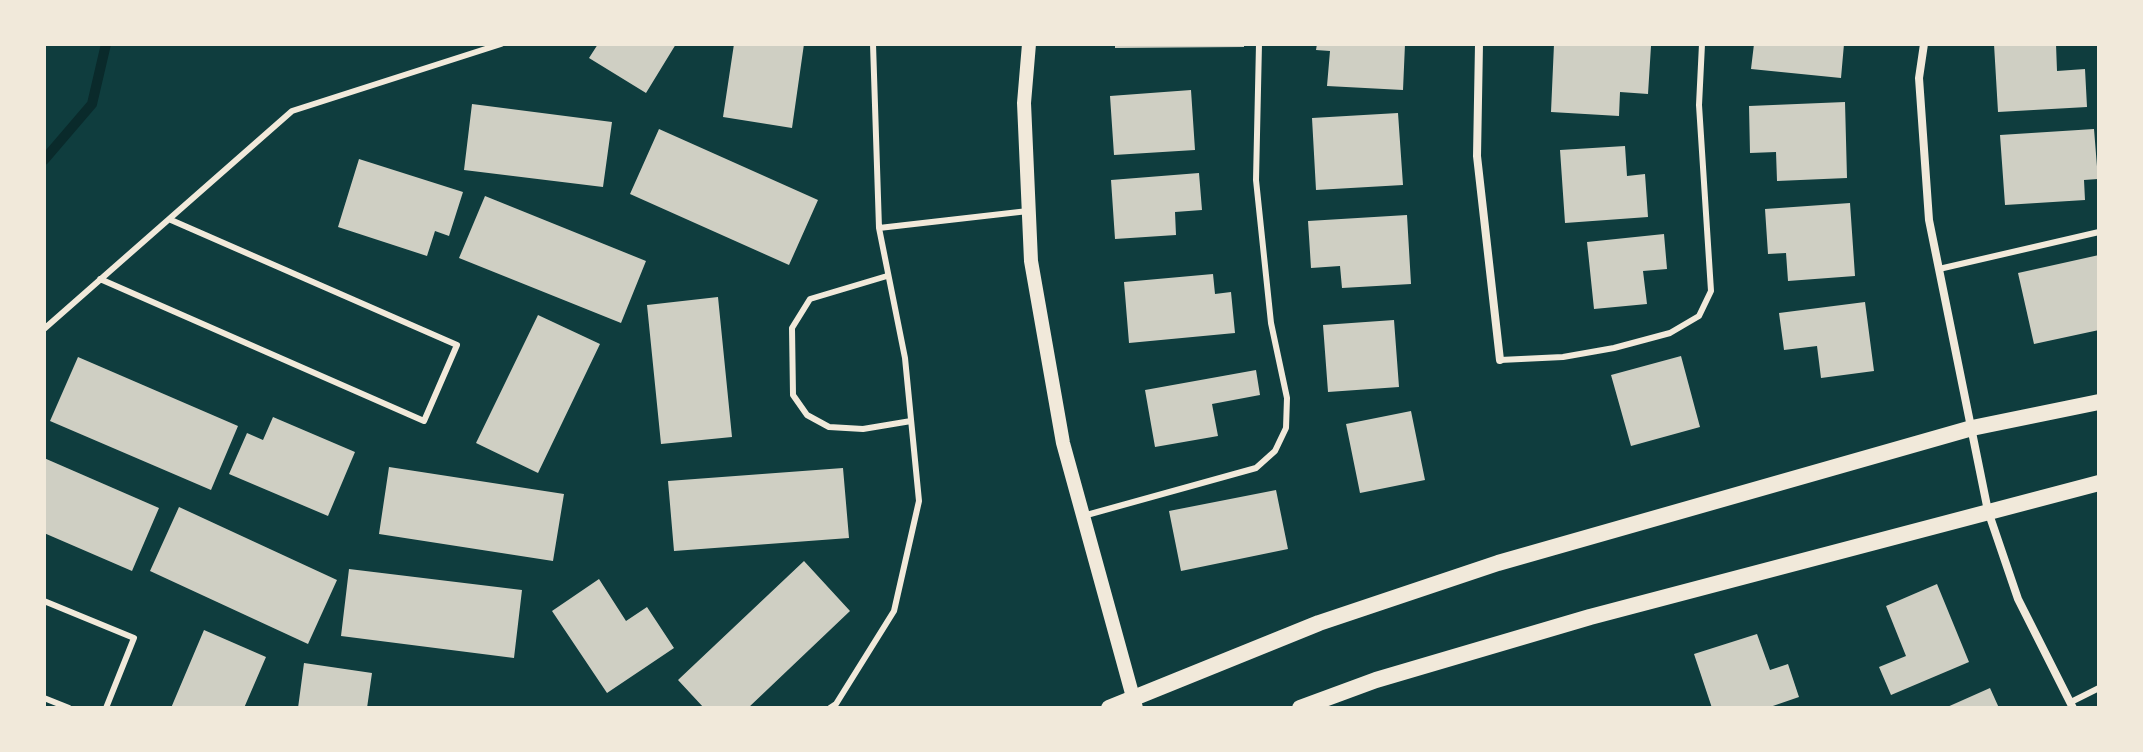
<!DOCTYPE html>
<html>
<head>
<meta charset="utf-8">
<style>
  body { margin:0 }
  #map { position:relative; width:2143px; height:752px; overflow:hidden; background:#0f3d3e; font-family:"PT Sans",sans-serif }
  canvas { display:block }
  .frame { position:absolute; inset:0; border:46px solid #f1e9da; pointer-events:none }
</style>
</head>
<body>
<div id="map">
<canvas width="2143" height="752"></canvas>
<div class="frame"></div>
</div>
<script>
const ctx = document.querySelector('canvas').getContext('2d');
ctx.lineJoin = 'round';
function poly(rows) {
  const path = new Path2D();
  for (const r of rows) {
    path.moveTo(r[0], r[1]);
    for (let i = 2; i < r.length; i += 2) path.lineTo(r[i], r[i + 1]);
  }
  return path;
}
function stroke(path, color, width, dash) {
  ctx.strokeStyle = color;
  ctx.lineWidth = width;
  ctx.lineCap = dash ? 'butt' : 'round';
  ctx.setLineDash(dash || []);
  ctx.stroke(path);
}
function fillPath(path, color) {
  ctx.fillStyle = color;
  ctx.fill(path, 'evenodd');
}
const stream = poly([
  [44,160,92,104,106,44]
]);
const building = poly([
  [598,44,676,44,646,93,589,58],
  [734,44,804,44,792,128,723,117],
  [1115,44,1244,44,1244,47,1115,48],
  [1317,44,1405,44,1403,90,1327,86,1330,51,1316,50],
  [1554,44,1651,46,1648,94,1620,92,1619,116,1551,112],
  [1754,44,1844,44,1841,78,1751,69],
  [1994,44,2056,44,2057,71,2085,69,2087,107,1998,112],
  [1191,90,1195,150,1114,155,1110,96],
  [1845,102,1847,178,1777,181,1776,152,1750,153,1749,106],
  [472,104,612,122,603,187,464,170],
  [1398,113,1403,185,1316,190,1312,118],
  [659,129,818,200,789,265,630,194],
  [2094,129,2098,179,2084,180,2085,200,2005,205,2000,135],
  [1625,146,1627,176,1645,174,1648,217,1565,223,1560,150],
  [359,159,463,192,449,236,435,231,427,256,338,227],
  [1199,173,1202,210,1175,212,1176,235,1115,239,1111,180],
  [485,196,646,261,621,323,459,258],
  [1850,203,1855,276,1788,281,1786,253,1768,254,1765,209],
  [1407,215,1411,284,1342,288,1340,266,1311,268,1308,221],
  [1664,234,1667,269,1643,271,1647,304,1594,309,1587,242],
  [2099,255,2099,330,2034,344,2018,273],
  [1213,274,1215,294,1231,292,1235,333,1129,343,1124,282],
  [718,297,732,437,661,444,647,305],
  [1865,302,1874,371,1821,378,1817,346,1784,350,1779,313],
  [538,315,600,344,538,473,476,443],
  [1394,320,1399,387,1328,392,1323,325],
  [1681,356,1700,427,1631,446,1611,375],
  [78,357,238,426,211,490,50,421],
  [1256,370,1260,395,1212,404,1218,436,1155,447,1145,390],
  [1411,411,1425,480,1360,493,1346,424],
  [273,417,355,452,328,516,229,474,247,433,263,440],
  [44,458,159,508,132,571,44,533],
  [389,467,564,494,553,561,379,534],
  [843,468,849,538,674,551,668,481],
  [1276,490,1288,549,1181,571,1169,511],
  [179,507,337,580,308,644,150,571],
  [804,561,850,611,748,708,704,708,678,680],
  [349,569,522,590,514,658,341,636],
  [599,579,626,621,647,607,674,648,607,693,552,611],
  [1937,584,1969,662,1891,695,1879,667,1906,656,1886,606],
  [204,630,266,657,244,708,171,708],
  [1757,634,1770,670,1788,664,1799,697,1767,708,1712,708,1694,654],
  [304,663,372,673,367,708,298,708],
  [1990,688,1999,708,1945,708]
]);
const service = poly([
  [879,228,1028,211],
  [1939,269,2099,232],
  [887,276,810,299,792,328,793,395,807,415,829,427,863,429,911,421],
  [100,279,424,421,457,345,171,220],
  [44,329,292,111,501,44],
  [1500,360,1563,357,1614,348,1670,333,1699,316,1711,291,1699,105,1702,44],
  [1083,516,1256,468,1275,451,1286,428,1287,398,1271,323,1256,180,1259,44],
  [44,601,134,638,106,708],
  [44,698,69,708],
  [2071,702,2099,688],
  [830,708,836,704,894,611,919,501,905,358,879,228,873,44]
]);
const minor = poly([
  [1479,44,1477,156,1500,360],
  [1924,44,1919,78,1929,220,1988,511,2018,599,2073,708]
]);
const tertiary = poly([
  [1029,44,1024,103,1031,261,1063,443,1136,708]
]);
const secondary = poly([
  [1109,708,1319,623,1498,563,1972,428,2099,402],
  [1300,708,1376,680,1590,617,2099,483]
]);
stroke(stream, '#0a2a2b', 10);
fillPath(building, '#cfcfc3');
stroke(service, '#f1e9da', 6);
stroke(minor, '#f1e9da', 8);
stroke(tertiary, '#f1e9da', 14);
stroke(secondary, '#f1e9da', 16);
</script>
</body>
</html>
